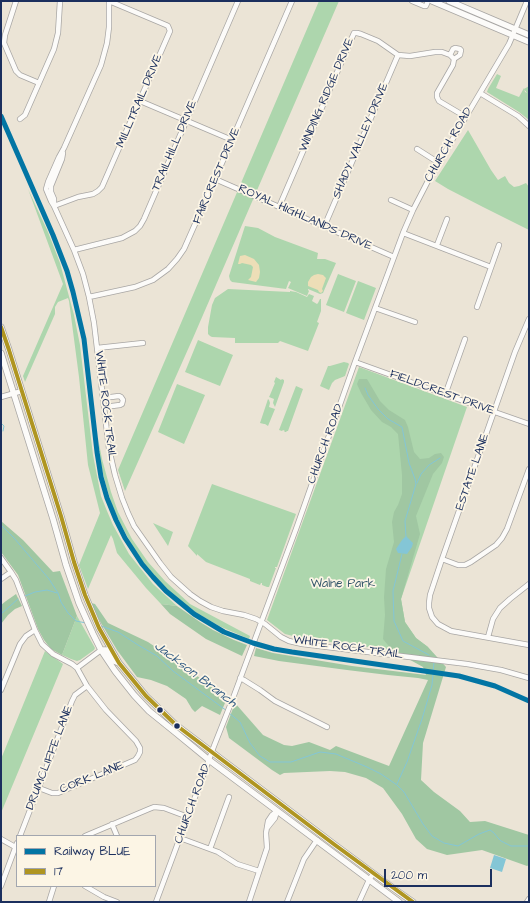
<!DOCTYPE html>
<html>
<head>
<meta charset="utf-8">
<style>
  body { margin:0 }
  #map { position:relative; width:530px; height:903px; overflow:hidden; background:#ebe4d6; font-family:"Architects Daughter",sans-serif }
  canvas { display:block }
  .frame { position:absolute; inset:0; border:2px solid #1b2f5e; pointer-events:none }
  .legend { position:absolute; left:16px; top:835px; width:140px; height:52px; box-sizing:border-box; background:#fcf5e5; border:1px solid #a2a6af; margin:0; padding:5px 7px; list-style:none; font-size:12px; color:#1b2f5e }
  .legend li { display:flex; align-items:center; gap:8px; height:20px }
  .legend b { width:20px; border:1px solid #a2a6af }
  .scale { position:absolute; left:384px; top:869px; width:108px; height:18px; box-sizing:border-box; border:2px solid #1b2f5e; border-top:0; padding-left:5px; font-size:12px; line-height:14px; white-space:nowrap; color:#1b2f5e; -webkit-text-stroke:3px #fcf5e5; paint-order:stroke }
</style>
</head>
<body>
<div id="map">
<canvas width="530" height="903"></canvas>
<div class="frame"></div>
<ul class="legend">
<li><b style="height:5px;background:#0275a4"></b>Railway BLUE</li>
<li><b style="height:5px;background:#af9521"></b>17</li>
</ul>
<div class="scale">200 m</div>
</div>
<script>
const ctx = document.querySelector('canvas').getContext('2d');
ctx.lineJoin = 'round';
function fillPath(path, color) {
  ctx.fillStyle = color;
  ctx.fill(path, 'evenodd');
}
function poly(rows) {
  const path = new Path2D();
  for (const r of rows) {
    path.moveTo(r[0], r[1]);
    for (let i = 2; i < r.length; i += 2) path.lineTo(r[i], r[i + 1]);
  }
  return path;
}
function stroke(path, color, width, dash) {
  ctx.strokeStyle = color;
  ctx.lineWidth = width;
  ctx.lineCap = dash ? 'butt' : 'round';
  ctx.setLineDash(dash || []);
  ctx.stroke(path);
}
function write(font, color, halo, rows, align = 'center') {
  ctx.font = font + ' "Architects Daughter",sans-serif';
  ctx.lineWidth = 3.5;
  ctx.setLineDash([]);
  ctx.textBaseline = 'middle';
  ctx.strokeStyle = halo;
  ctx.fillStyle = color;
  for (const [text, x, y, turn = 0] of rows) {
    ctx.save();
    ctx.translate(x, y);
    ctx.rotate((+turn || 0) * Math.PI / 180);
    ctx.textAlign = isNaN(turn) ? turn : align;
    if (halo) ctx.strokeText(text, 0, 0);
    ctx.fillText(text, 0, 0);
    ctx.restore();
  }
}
const green = poly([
  [319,1,339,1,193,338,125,491,118,470],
  [497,74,501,76,496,88,519,97,524,88,525,92,527,93,524,89,529,86,529,120,519,112,487,92,488,89],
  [468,130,491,170,498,180,505,176,509,183,514,187,519,186,526,183,529,187,529,230,483,207,448,189,435,181],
  [28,189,48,232,60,263,74,315,80,345,93,455,101,496,107,511,113,525,129,554,153,584,177,606,161,604,146,588,117,553,113,539,111,535,88,589,79,565,100,513,88,465,79,377,69,301,68,298,58,302,55,307,55,314,25,382,23,376,63,284],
  [245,226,258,228,275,237,318,253,317,259,325,259,336,263,323,293,320,294,308,289,308,290,309,291,307,296,288,288,291,282,289,281,286,289,232,282,230,280,229,276],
  [338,274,356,281,344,312,326,305],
  [358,281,376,288,364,320,346,313],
  [228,289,290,292,290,291,296,292,307,297,309,294,314,296,312,301,317,304,318,303,320,299,321,299,321,311,317,322,319,323,308,351,280,341,278,343,235,343,235,338,212,337,210,336,208,334,208,327,212,305,215,298],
  [198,340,233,355,220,386,185,372],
  [344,362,348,363,349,364,345,376,335,380,332,383,329,390,320,386,328,366,330,366],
  [359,367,467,407,401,599,405,622,416,638,428,647,427,655,301,638,285,634,267,620],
  [276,377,281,380,282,379,284,380,284,382,275,407,273,403,274,399,269,397,270,395,275,383,274,382],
  [177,384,205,395,184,444,158,432],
  [296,386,303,389,288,431,287,431,286,432,284,432,285,431,283,430,282,431,279,430],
  [268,399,269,400,270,403,269,407,275,409,268,426,265,424,264,424,260,423],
  [98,438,102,459,111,492,118,512,132,539,148,562,165,581,190,604,250,636,249,639,219,626,197,613,179,600,161,583,145,565,133,547,120,523,112,505,105,482,101,465],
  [212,484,296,514,277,567,275,567,275,568,276,568,269,587,267,587,262,585,262,583,261,583,260,585,250,581,250,579,206,562,197,554,197,556,188,546],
  [153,523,173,532,168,546],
  [77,616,95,648,94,650,80,660,77,661,71,659,62,655],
  [45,651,63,664,1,813,1,759]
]);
const forest = poly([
  [359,379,367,379,380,401,389,410,405,420,408,427,414,452,420,459,429,458,435,454,441,453,444,457,442,463,433,474,416,516,420,534,401,599,405,622,416,638,428,647,446,667,423,743,421,780,434,792,460,811,470,822,485,821,529,835,529,865,527,866,482,850,447,855,427,849,416,839,402,814,383,788,366,778,345,772,330,771,284,773,280,775,272,770,229,738,226,727,235,703,263,735,284,745,292,746,309,742,330,750,336,746,389,766,428,680,418,678,388,675,347,670,279,661,254,656,256,648,273,653,352,666,426,675,423,667,392,650,383,639,385,615,384,597,386,569,394,542,392,522,394,512,398,505,402,494,402,475,398,434,391,427,382,422,371,410,361,393,357,384],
  [1,521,23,540,53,572,60,571,77,616,62,655,51,649,44,640,38,629,18,575,1,552],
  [16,594,22,606,15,609,8,615,1,624,1,605,6,601],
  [91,603,95,604,108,623,148,642,185,667,227,698,220,715,202,706,195,712,192,709,186,699,167,686,151,680,137,677,117,650,98,618],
  [161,604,177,606,200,622,213,630,234,640,247,645,242,656,206,639,170,614]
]);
const sand = poly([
  [245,255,254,259,259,265,260,272,259,278,256,282,248,280,251,277,253,267,251,265,242,263,240,264,238,264,240,256],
  [318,274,323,275,326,278,322,289,323,291,321,293,319,292,318,290,308,286,308,282,311,277,314,275]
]);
const water = poly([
  [406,536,413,543,412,547,407,554,398,553,396,549,402,540],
  [494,855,506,859,502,872,490,868]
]);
const stream = poly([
  [365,388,368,395,378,409,388,419,402,427,409,463,415,479,416,484,405,521,406,537],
  [1,423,4,426,3,431],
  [417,483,421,474,429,465,440,458],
  [1,525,14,538,49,579,58,593,61,602,68,613,76,621,86,623],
  [402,554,393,591,394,621,403,641,429,655],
  [25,596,35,592,47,590,57,593],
  [1,614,18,599],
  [101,626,118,632,138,645,157,656,173,671,227,711],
  [229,713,240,722,250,743,260,756,270,762,291,762,320,752,336,754,367,767,381,774,397,785,404,792,423,824,432,836,444,843,458,846,479,834,490,830,494,833,498,838,501,841,511,846,529,846],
  [397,784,407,762,422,719,432,685,434,662]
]);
const minor = poly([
  [16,1,5,35,4,43,16,71,20,75,39,83],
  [109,1,109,27,107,43,101,65,64,148,59,157,48,182,46,189,51,201,54,206,74,250,83,274,89,297,94,323,109,449,115,475,122,498,128,513,134,526,160,563,171,577,190,594,200,601,211,607,223,611,244,615,256,619,265,624,281,637,289,641,302,644,467,664,501,670,529,678],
  [412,1,424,6,426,6,428,1],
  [450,55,453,49,455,48,460,49,461,50,460,55,454,59],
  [480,93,518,116,529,126],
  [140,101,232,140],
  [20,119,25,115,54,49,58,33,60,1],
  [417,149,439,163],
  [215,179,394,257],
  [391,200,413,210],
  [54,206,78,197,93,194,98,191,102,187,170,31,168,26,166,25,109,1],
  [54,206,54,199,51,192,51,186,62,159,63,153],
  [279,207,354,33,357,33,361,34,378,41,398,55,410,56,435,52,442,52,450,55,454,59,453,65,437,93,437,97,439,101,466,117],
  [324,227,398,55],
  [403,233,491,267],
  [437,245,447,219],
  [74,250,122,238,135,231,140,226,144,219,238,1],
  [89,297,135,287,153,280,168,269,177,259,184,249,215,179,292,1],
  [477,307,499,245],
  [375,308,415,322],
  [529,319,515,352,442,559,430,595,429,603,429,608,432,617,438,624,451,631,529,645],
  [97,348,143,343],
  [355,362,469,403,529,424],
  [445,395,465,339],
  [1,397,22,391],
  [103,398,119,396,121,397,123,400,122,404,120,405,104,407],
  [1,558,11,572,16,580,35,630,42,644,53,654,72,664,77,668,87,686,106,710,136,741,140,748,140,752,138,756,135,760,58,793,52,793,39,788],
  [442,559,458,565,465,565,471,562,496,545,502,538,507,529,529,469],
  [1,579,11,572],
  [488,637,493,619,500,608,510,599,529,584],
  [77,668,101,650],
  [240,678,244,680,260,690,275,701,327,727],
  [1,690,20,644,26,636,35,630],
  [112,824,117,836],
  [267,828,275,818,277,811],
  [20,836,72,701,75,695,87,686],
  [85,836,149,809,154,807,164,808,188,817],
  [180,838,218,852,237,864,259,871],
  [1,839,17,848],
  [210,849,229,797],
  [1,886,17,843],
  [85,886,104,897,117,902],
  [49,902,54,886],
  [156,902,214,746,233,698,296,529,355,362,403,233,413,210,429,179,509,44,527,1],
  [249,902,267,848,266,833,268,821,272,815,277,811],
  [287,902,304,859,317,840],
  [359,902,369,880,373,874],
  [527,902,529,899]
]);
const major = poly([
  [432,1,529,42],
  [449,1,529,35],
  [1,327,9,350,61,516,74,562,85,595,99,628,119,663,146,696,176,725,335,845,393,888,413,902],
  [1,353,53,519,66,565,79,603,93,634,101,650,115,671,134,695,149,711,175,732,209,760,399,902],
  [101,650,106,650,114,661,119,663]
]);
const bus1 = poly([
  [1,327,9,350,61,516,74,562,85,595,99,628,119,663,146,696,176,725,335,845,413,902]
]);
const rail1 = poly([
  [1,116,53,235,67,271,73,292,84,339,97,452,101,477,107,498,116,520,125,538,142,564,153,577,166,591,194,614,224,632,253,643,274,649,292,652,459,676,495,686,529,701]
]);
const markers = [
  [160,710,3.5,"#1b2f5e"],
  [177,726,3.5,"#1b2f5e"]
];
const streetNames = [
  ["WINDING RIDGE DRIVE",327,95,-67],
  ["MILLTRAIL DRIVE",140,101,-67],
  ["SHADY VALLEY DRIVE",361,141,-67],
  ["CHURCH ROAD",449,145,-60],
  ["TRAILHILL DRIVE",175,146,-67],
  ["FAIRCREST DRIVE",217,176,-67],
  ["ROYAL HIGHLANDS DRIVE",305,218,24],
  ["FIELDCREST DRIVE",442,393,20],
  ["WHITE ROCK TRAIL",105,406,83],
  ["CHURCH ROAD",326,444,-70],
  ["ESTATE LANE",473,472,-71],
  ["WHITE ROCK TRAIL",348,648,8],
  ["DRUMCLIFFE LANE",50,758,-69],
  ["CORK LANE",92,778,-22],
  ["CHURCH ROAD",193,804,-70]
];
const parkNames = [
  ["Walne Park",343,584]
];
const waterNames = [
  ["Jackson Branch",195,675,37]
];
fillPath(green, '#add6ad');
fillPath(forest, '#a0c7a2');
fillPath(sand, '#eddeb7');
fillPath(water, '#84c6d6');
stroke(stream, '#84c6d6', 1);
stroke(minor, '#a8a6a4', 6);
stroke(major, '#a8a6a4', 7);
stroke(minor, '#fcfbf9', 4.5);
stroke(major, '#fcfbf9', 5.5);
stroke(bus1, '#af9521', 4);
stroke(rail1, '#0275a4', 5);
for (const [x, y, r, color] of markers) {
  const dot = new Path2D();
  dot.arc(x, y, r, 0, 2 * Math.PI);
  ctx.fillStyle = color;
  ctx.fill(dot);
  stroke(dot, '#fcf5e5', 1.5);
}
write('12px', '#1b2f5e', '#fcf5e5', streetNames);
write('12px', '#33566a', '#fcf5e5', parkNames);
write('italic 13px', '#2d5882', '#fcf5e5', waterNames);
</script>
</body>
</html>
